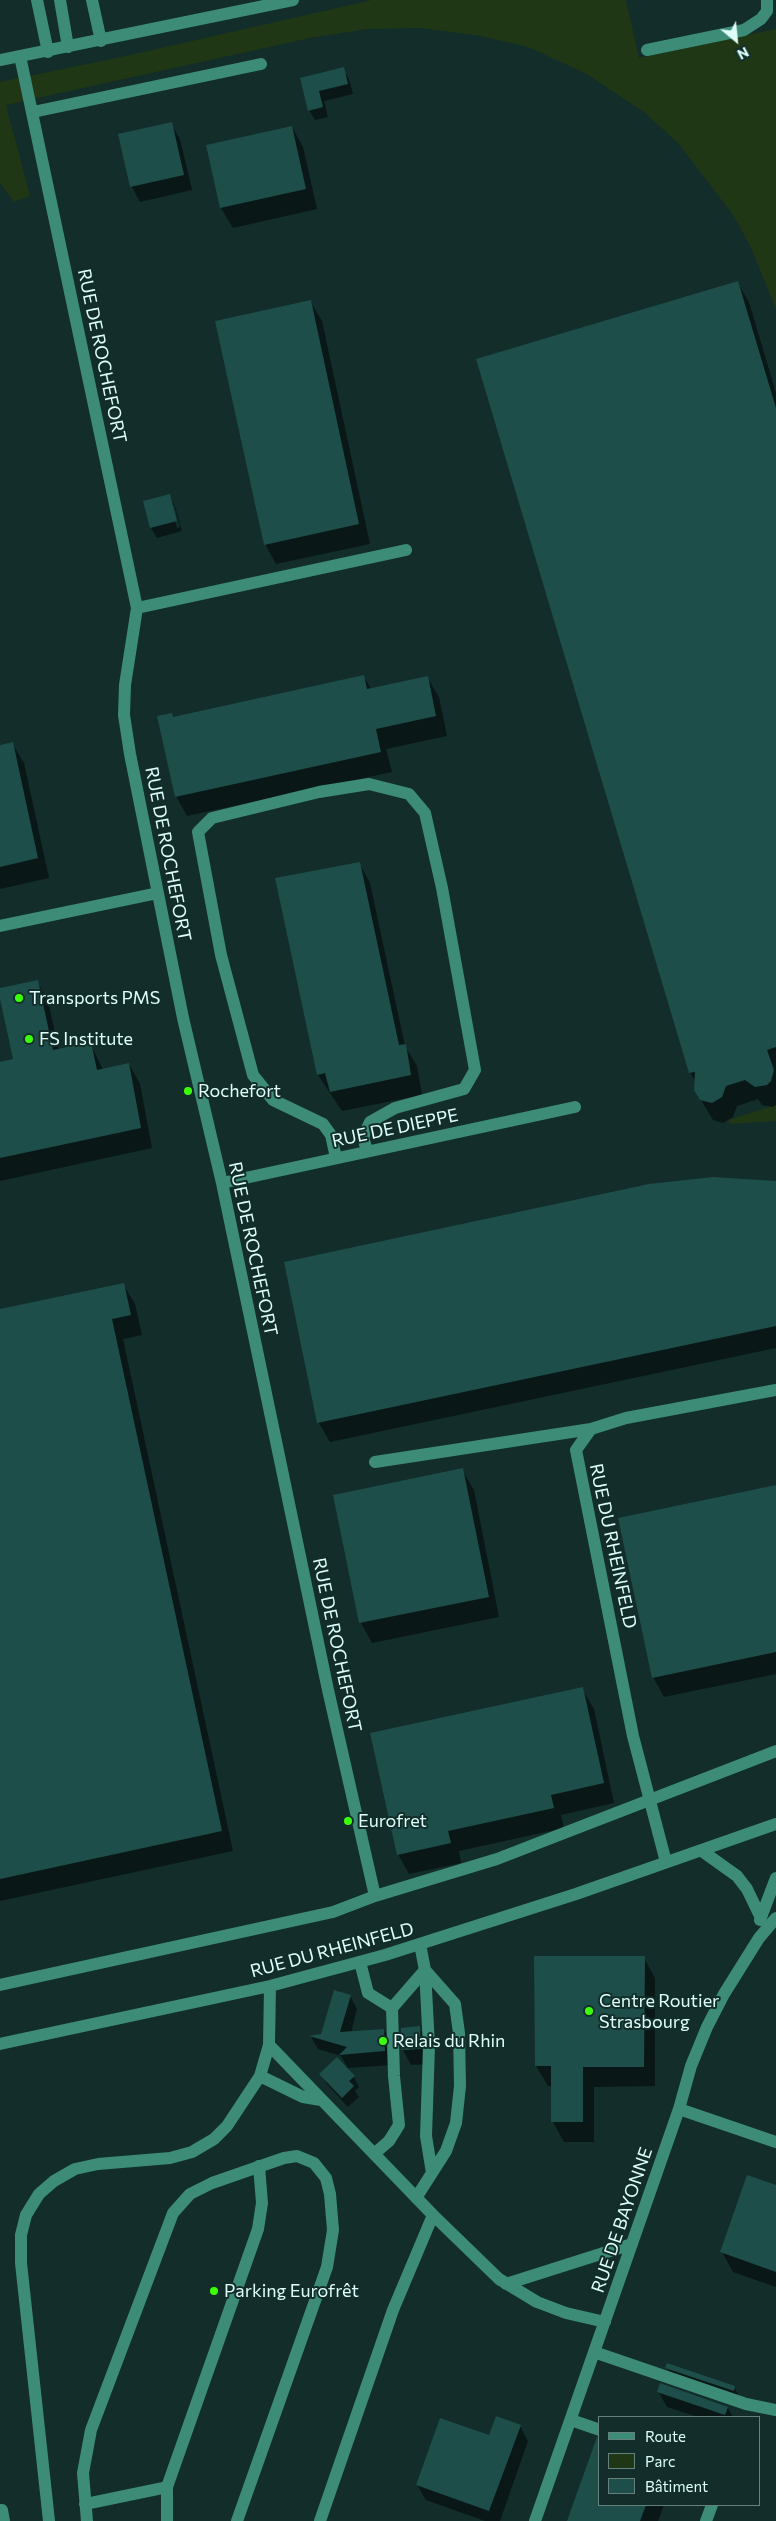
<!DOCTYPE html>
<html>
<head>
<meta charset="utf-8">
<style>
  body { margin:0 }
  #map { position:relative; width:776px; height:2521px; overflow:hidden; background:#122d2a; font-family:Commissioner,sans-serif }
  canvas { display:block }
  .legend { position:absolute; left:598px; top:2416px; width:162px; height:90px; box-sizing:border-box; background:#122d2a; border:1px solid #64817d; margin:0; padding:6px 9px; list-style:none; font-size:15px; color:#defff9 }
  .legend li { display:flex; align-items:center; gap:10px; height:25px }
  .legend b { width:25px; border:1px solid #64817d }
  .north { position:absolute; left:711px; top:15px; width:50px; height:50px; -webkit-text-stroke:4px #122d2a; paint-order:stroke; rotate:152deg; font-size:14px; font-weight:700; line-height:20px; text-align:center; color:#defff9 }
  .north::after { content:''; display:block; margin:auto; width:18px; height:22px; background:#defff9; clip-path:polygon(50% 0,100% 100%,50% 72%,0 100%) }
</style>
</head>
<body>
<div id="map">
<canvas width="776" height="2521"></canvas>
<ul class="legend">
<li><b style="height:6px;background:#3d8c77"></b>Route</li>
<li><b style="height:14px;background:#203715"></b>Parc</li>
<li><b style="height:14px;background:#1e4e49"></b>Bâtiment</li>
</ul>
<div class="north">N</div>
</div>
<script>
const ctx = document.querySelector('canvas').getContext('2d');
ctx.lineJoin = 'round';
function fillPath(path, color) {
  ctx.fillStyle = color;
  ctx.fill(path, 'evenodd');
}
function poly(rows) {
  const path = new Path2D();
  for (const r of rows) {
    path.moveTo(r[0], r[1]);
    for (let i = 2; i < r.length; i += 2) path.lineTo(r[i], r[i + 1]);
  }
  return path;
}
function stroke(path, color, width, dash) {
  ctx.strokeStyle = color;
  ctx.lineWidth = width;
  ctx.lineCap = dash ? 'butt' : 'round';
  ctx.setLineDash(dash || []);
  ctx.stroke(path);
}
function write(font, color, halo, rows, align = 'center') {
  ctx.font = font + ' Commissioner,sans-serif';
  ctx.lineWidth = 4;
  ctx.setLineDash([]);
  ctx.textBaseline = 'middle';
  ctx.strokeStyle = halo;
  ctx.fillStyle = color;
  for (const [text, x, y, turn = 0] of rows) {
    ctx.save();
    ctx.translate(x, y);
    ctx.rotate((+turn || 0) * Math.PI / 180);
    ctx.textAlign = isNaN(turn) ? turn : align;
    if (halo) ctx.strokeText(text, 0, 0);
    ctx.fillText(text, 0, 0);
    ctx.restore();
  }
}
const green = poly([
  [372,0,626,0,639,58,776,29,776,309,750,245,733,215,679,144,644,112,585,73,528,47,481,36,421,28,367,29,310,38,6,105,30,196,14,202,0,183,0,82,126,56],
  [776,1105,776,1121,730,1124,728,1120]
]);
const shadow = poly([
  [343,69,349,79,353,94,324,101,328,117,315,120,309,110,301,79],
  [171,124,180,139,192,190,140,202,132,187,120,135],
  [292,127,303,147,317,209,233,228,221,208,208,146],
  [737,282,749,302,776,393,776,1105,773,1107,762,1105,758,1099,737,1106,733,1117,723,1123,713,1120,695,1090,696,1082,690,1073],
  [310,301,322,321,370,544,276,564,265,544],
  [169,496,175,506,182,531,157,538,151,528],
  [171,505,174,505,180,527,177,528],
  [364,677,371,689,427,677,439,697,447,736,386,749,392,772,187,816,176,796,174,718],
  [12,743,24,763,49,878,0,889,0,746],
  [359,863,370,883,405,1046,417,1066,422,1095,342,1111,318,1075,277,879],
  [37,981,48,1001,59,1050,90,1043,103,1070,129,1064,140,1084,152,1148,0,1181,0,1063,14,1060,0,989],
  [776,1183,776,1348,330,1442,319,1423],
  [123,1284,135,1304,142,1335,123,1339,233,1851,0,1901,0,1311],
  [462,1470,474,1490,499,1617,372,1643,361,1623],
  [776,1486,776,1674,664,1697,653,1677],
  [582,1689,594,1709,614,1803,561,1815,564,1828,459,1851,461,1863,409,1874,398,1854],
  [644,1958,655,1978,655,2086,594,2087,594,2142,564,2142,553,2122,553,2086,548,2086,536,2066],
  [350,1996,357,2009,351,2033,384,2030,391,2044,392,2065,348,2068,341,2056,318,2049,311,2037,322,2035],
  [419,2028,428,2043,429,2064,411,2065,403,2050,402,2029],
  [321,2074,354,2077,359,2087,355,2091,359,2097,348,2107,327,2084],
  [776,2186,776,2287,733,2272,722,2252],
  [667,2368,734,2387,743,2403,675,2383],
  [658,2391,728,2408,733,2417,698,2417,667,2407],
  [520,2426,528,2441,500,2521,485,2521,426,2500,417,2485,490,2437],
  [600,2505,664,2505,658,2521,569,2521]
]);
const building = poly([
  [344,67,348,84,319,91,323,107,308,111,300,78],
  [172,122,184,175,130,187,118,134],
  [292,126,306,189,220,208,206,145],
  [738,281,776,408,776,1047,767,1050,774,1070,771,1081,767,1085,755,1087,745,1080,726,1086,722,1097,712,1103,700,1100,694,1090,695,1072,689,1073,476,359],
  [311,300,359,524,264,545,215,321],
  [170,494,177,521,150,528,143,501],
  [364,675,367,689,428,676,436,716,376,729,381,752,175,797,157,716,172,713,173,717],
  [13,742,38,858,0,867,0,745],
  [360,862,399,1045,406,1044,411,1075,330,1092,325,1073,317,1075,275,878],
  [38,980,53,1050,91,1042,97,1070,129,1063,141,1128,0,1158,0,1062,13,1059,0,999,0,988],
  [713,1177,776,1181,776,1326,317,1423,284,1262,649,1184],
  [124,1283,131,1315,112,1319,222,1831,0,1879,0,1309],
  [463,1468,489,1597,359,1623,333,1495],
  [776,1485,776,1652,652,1678,618,1518],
  [583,1687,604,1783,551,1795,554,1808,448,1831,451,1843,397,1855,370,1733],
  [534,1956,645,1956,644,2067,583,2067,583,2122,551,2122,551,2066,535,2066],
  [334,1990,351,1995,340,2032,384,2029,385,2051,339,2055,347,2047,309,2036,321,2034],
  [420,2026,421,2049,401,2050,401,2028],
  [337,2057,355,2076,349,2081,354,2086,342,2098,319,2074],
  [747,2175,776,2185,776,2272,720,2252],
  [667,2363,735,2386,734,2391,665,2368],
  [660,2383,728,2407,725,2415,657,2392],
  [496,2416,521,2425,489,2511,416,2485,440,2418,489,2435],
  [597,2437,600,2438,600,2505,646,2505,640,2521,567,2521]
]);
const minor = poly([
  [37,0,48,52],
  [60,0,68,47],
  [92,0,101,41],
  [647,50,744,30,761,19,767,11,767,0],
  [20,56,137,608,125,685,124,715,130,754,183,1018,222,1183,328,1690,375,1896],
  [0,60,293,0],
  [33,112,261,64],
  [137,608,406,550],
  [0,926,158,893],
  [336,1158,331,1135,323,1124,273,1100,253,1075,221,955,198,832,212,818,319,792,369,784,409,794,425,813,442,888,475,1070,464,1089,395,1108,370,1122,363,1137,367,1151],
  [222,1183,575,1107],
  [375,1462,591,1429],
  [702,1851,737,1876,747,1889,760,1916],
  [666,1862,633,1736,576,1450,591,1429,626,1418,776,1390],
  [760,1920,776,1878],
  [360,1962,368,1993,392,2008],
  [425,1970,429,2046,426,2136,432,2173],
  [0,1985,333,1912,375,1896,497,1859,776,1751],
  [0,2044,270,1986,385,1955,576,1894,776,1824],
  [269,2045,433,2215,499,2279,537,2302,566,2313,605,2322],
  [260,2076,303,2097,321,2100],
  [679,2109,776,2142],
  [374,2154,389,2141,399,2125,394,2076,392,2008,425,1970],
  [416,2198,446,2151,456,2123,460,2086,459,2033,455,2004,425,1970,420,1944],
  [506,2284,632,2244],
  [594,2352,746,2404,776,2410],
  [571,2420,600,2430],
  [85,2504,167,2487],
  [2,2510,4,2521],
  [49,2521,21,2263,21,2235,26,2215,39,2194,54,2181,75,2169,98,2164,170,2158,192,2152,214,2139,227,2126,260,2076,269,2045,270,1986],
  [87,2521,83,2473,91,2430,173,2213,190,2194,212,2183,284,2158,297,2156,314,2163,326,2178,330,2194,333,2230,327,2267,237,2521],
  [167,2521,167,2487,258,2229,262,2203,259,2166],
  [320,2521,393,2310,433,2215],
  [535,2521,679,2109,691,2066,707,2027,724,1994,759,1938,776,1918],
  [706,2521,712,2505]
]);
const markers = [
  [19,998,5,"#3bff0a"],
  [29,1039,5,"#3bff0a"],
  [188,1091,5,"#3bff0a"],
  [348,1821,5,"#3bff0a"],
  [589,2011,5,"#3bff0a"],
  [383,2041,5,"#3bff0a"],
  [214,2291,5,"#3bff0a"]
];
const streetNames = [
  ["RUE DE ROCHEFORT",102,356,78],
  ["RUE DE ROCHEFORT",168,854,79],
  ["RUE DE DIEPPE",395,1128,-12],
  ["RUE DE ROCHEFORT",253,1249,78],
  ["RUE DU RHEINFELD",613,1546,78],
  ["RUE DE ROCHEFORT",337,1645,78],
  ["RUE DU RHEINFELD",332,1950,-15],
  ["RUE DE BAYONNE",622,2220,-71]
];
const poiNames = [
  ["Transports PMS",29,998],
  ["FS Institute",39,1039],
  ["Rochefort",198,1091],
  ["Eurofret",358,1821],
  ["Centre Routier",599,2001],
  ["Strasbourg",599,2022],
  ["Relais du Rhin",393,2041],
  ["Parking Eurofrêt",224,2291]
];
fillPath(green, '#203715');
fillPath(shadow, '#0007');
fillPath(building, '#1e4e49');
stroke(minor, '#3d8c77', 12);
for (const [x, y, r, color] of markers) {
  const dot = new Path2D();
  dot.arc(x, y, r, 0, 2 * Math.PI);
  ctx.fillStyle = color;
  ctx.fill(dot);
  stroke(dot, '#122d2a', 2);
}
write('18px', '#defff9', '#122d2a', streetNames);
write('18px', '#defff9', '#122d2a', poiNames, 'left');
</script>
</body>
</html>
